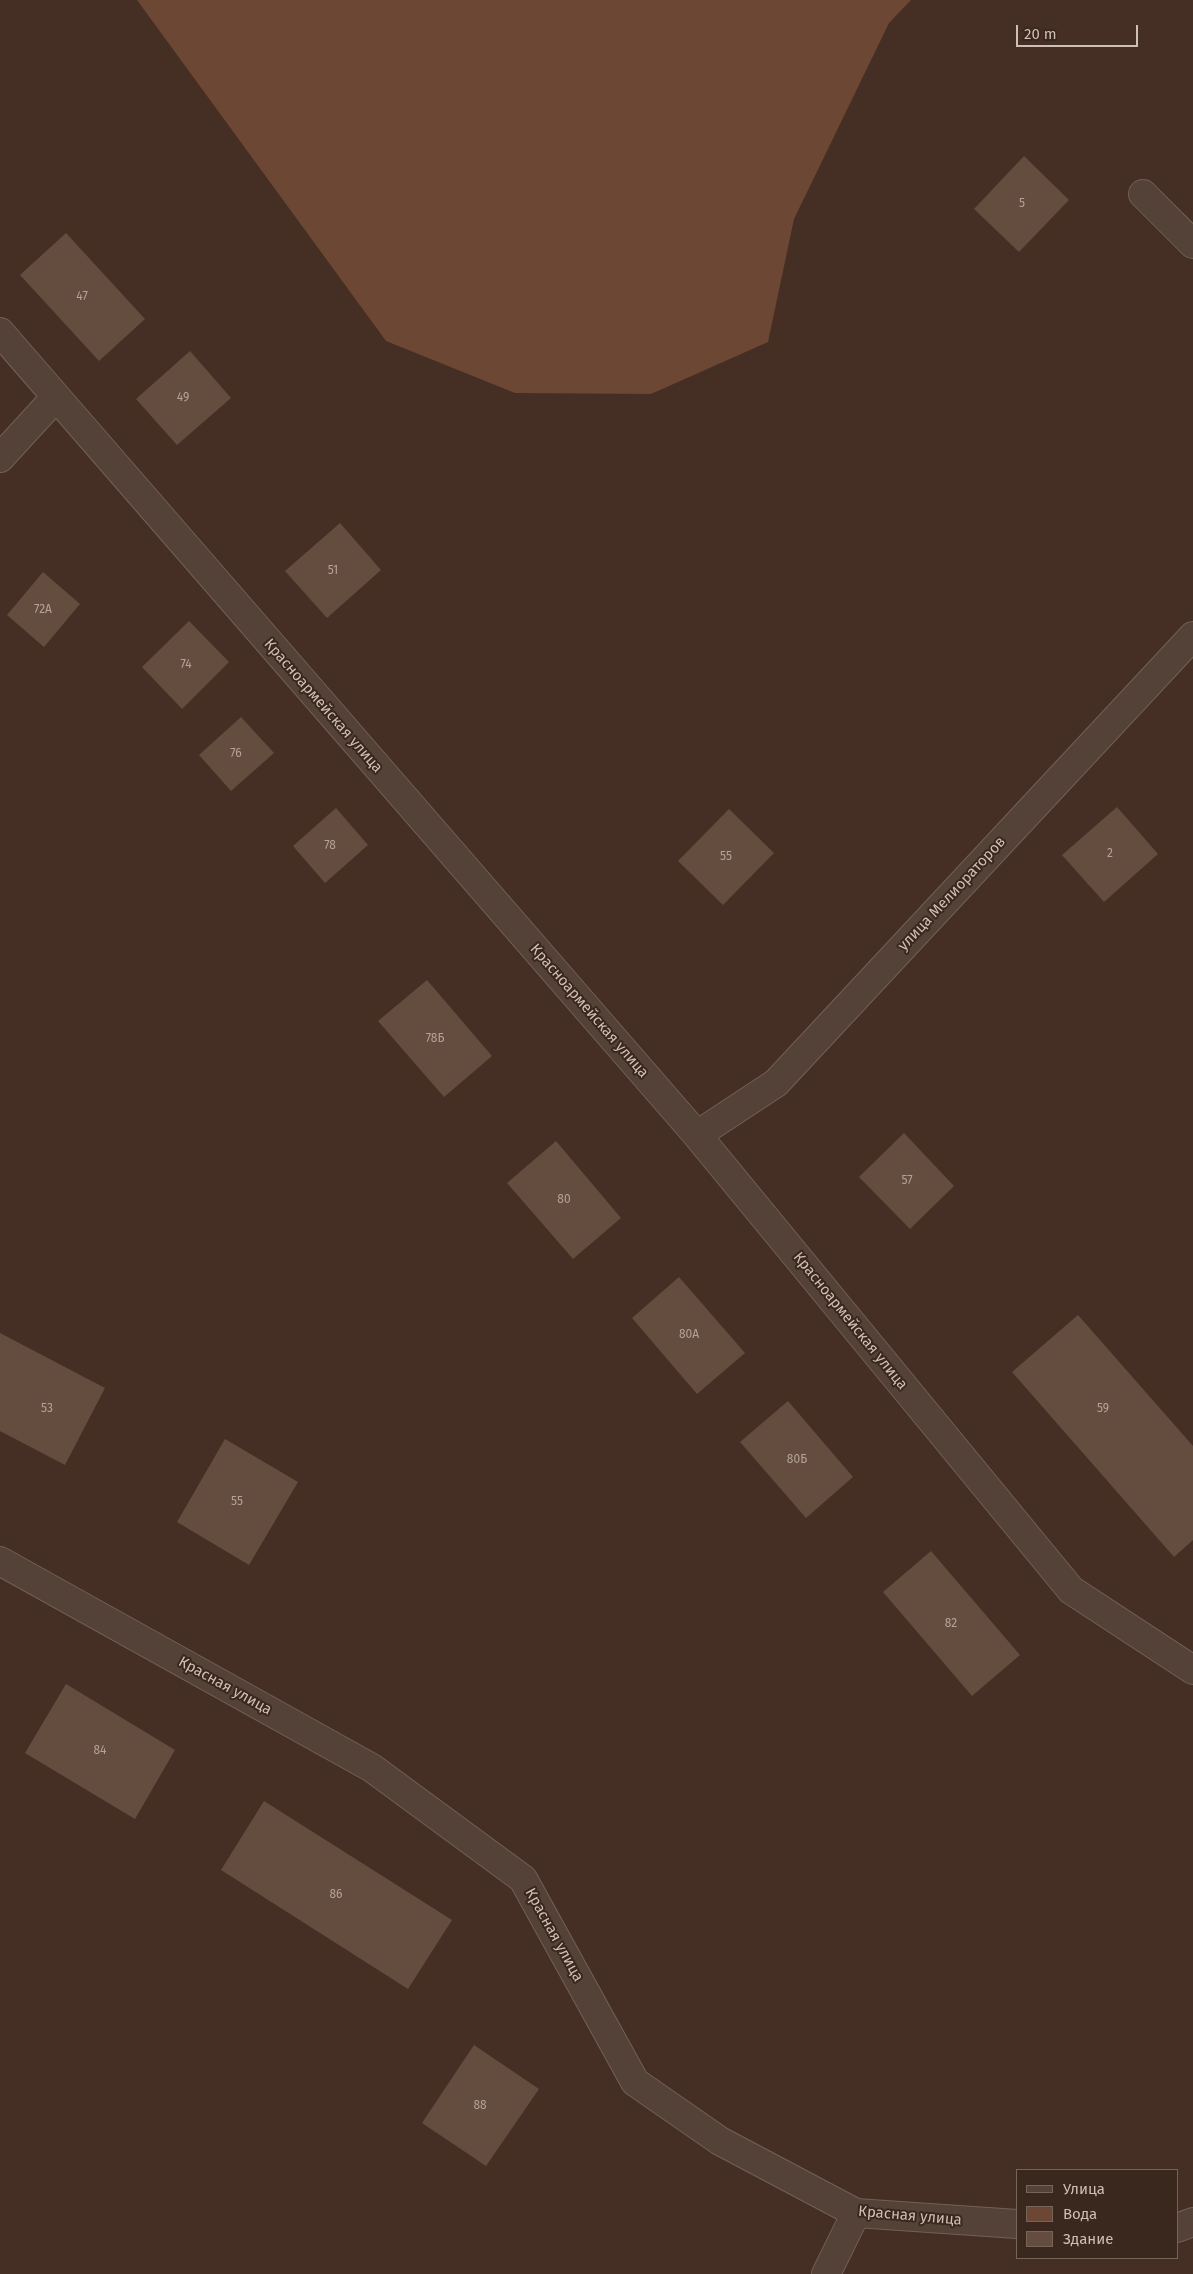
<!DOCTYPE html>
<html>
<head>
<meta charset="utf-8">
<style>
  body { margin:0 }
  #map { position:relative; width:1193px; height:2274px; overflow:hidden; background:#452f24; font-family:"Fira Sans",sans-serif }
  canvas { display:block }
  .legend { position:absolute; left:1016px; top:2169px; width:162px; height:90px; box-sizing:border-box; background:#3a271d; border:1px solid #75645a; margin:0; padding:6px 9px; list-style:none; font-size:15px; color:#cebfb6 }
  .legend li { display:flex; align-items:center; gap:10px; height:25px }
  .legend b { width:25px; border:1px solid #75645a }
  .scale { position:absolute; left:1016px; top:25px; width:122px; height:22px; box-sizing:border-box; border:2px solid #cebfb6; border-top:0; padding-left:6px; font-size:15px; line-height:18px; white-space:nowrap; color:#cebfb6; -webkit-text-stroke:4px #3a271d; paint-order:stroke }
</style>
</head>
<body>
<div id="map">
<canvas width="1193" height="2274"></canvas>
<ul class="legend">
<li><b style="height:6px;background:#544239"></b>Улица</li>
<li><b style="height:14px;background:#6c4734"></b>Вода</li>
<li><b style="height:14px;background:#644d3f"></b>Здание</li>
</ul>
<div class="scale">20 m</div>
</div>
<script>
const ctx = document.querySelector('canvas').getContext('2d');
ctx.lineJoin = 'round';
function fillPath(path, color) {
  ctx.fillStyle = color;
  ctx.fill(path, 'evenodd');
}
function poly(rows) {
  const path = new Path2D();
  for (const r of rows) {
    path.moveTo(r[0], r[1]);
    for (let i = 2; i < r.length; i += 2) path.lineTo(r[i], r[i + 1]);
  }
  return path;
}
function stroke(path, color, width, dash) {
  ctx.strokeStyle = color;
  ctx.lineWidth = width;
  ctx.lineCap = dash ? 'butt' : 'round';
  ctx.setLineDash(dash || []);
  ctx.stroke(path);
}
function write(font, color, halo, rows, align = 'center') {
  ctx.font = font + ' "Fira Sans",sans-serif';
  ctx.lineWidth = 4;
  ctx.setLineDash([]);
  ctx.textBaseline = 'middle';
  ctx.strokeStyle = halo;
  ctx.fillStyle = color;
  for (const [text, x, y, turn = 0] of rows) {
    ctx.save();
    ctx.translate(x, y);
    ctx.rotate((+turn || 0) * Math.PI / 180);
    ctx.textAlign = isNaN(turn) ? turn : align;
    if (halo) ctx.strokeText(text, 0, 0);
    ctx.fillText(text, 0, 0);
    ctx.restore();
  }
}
const water = poly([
  [137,0,911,0,889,23,794,219,768,342,651,394,515,393,386,341]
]);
const building = poly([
  [1024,156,1069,200,1019,252,974,209],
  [66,233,145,319,99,361,20,275],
  [190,351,231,398,177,445,136,399],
  [340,523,381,570,327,618,285,571],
  [43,572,80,604,44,647,7,615],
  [189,621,229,662,182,709,142,667],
  [241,717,274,753,231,791,199,755],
  [1117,807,1158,854,1104,902,1062,855],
  [336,808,368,845,325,883,293,846],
  [729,809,774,853,723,905,678,861],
  [427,980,492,1056,444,1097,378,1021],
  [904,1133,954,1186,910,1229,859,1177],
  [556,1141,621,1218,573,1259,507,1183],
  [679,1277,745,1353,697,1394,632,1318],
  [1078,1315,1193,1446,1193,1540,1174,1557,1012,1372],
  [0,1333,105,1388,65,1465,0,1431],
  [788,1401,853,1477,806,1518,740,1442],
  [225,1439,298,1482,249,1565,177,1522],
  [931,1551,1020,1655,972,1696,883,1592],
  [66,1684,175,1750,135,1819,25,1753],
  [264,1801,452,1920,408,1989,221,1870],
  [474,2045,539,2089,486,2166,422,2123]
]);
const minor = poly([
  [1143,194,1193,244],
  [0,332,697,1135,1071,1590,1193,1670],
  [0,458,55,398],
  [697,1135,776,1083,1193,636],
  [0,1561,372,1768,523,1879,635,2082,720,2141,856,2213,1017,2224],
  [1177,2228,1193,2222],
  [826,2274,856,2213]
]);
const numberNames = [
  ["5",1022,204],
  ["47",82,297],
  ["49",183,398],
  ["51",333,571],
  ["72А",43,610],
  ["74",186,665],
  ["76",236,754],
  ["78",330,846],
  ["2",1110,854],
  ["55",726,857],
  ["78Б",435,1039],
  ["57",907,1181],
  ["80",564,1200],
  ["80А",689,1335],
  ["53",47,1409],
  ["59",1103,1409],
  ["80Б",797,1460],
  ["55",237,1502],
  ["82",951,1624],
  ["84",100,1751],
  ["86",336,1895],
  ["88",480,2106]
];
const streetNames = [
  ["Красноармейская улица",323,706,49],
  ["улица Мелиораторов",952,894,-47],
  ["Красноармейская улица",589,1011,49],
  ["Красноармейская улица",850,1321,51],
  ["Красная улица",225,1686,29],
  ["Красная улица",554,1935,61],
  ["Красная улица",910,2216,5]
];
fillPath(water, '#6c4734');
fillPath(building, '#644d3f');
stroke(minor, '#726057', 30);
stroke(minor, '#544239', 28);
write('12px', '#b4a298', null, numberNames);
write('15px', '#cebfb6', '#3a271d', streetNames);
</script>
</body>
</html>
